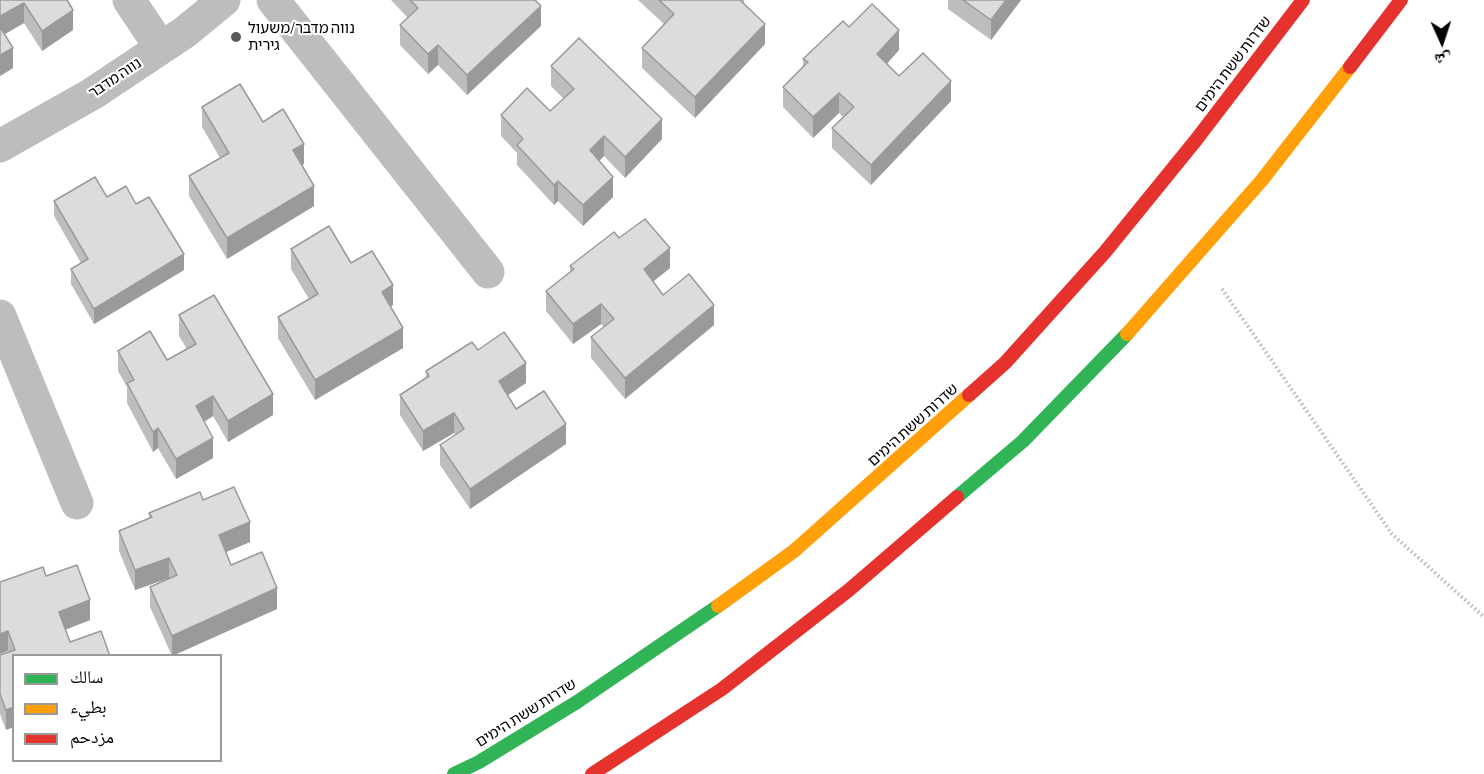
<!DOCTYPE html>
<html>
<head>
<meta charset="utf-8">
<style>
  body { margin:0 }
  #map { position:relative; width:1484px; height:774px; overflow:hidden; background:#fff; font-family:"Asap Condensed","Noto Naskh Arabic",sans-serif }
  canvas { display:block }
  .legend { position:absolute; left:12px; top:654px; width:210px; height:108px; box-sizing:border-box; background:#fff; border:2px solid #999; margin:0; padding:8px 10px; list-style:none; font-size:18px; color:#000 }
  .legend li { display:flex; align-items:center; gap:12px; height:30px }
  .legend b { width:30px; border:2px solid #999 }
  .north { position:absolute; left:1412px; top:12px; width:60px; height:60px; -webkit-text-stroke:4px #fff; paint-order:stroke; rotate:177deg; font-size:16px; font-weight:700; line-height:24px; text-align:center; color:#000 }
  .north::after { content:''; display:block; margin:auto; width:21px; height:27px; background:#000; clip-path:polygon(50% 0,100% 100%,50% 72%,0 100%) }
</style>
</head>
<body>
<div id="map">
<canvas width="1484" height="774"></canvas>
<ul class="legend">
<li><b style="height:8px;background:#30b455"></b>سالك</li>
<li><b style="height:8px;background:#ff9f0a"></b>بطيء</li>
<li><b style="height:8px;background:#e5322d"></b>مزدحم</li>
</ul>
<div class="north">ش</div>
</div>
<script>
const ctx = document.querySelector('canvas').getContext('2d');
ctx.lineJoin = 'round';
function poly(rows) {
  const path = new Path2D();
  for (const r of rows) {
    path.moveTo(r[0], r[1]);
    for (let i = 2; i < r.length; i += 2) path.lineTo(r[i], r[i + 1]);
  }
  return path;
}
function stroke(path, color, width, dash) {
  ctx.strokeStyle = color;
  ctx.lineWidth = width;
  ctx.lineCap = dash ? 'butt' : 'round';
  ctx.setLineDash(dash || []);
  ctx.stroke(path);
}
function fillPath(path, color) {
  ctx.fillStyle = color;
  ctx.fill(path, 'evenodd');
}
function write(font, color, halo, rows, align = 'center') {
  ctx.font = font + ' "Asap Condensed","Noto Sans Hebrew",sans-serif';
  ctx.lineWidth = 4.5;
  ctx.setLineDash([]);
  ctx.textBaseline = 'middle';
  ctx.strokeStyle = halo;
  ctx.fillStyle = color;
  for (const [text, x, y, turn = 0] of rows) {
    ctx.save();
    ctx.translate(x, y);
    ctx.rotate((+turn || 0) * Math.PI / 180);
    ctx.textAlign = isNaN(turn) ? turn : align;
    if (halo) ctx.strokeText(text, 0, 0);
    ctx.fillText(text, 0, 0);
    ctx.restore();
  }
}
const path = poly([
  [1222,289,1392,534,1484,617]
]);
const street = poly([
  [129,0,161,48],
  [273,0,488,272],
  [0,146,92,94,185,32,224,0],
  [0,316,77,503]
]);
const fast = poly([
  [957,497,1023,441,1127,334],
  [454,774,479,762,577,702,718,606]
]);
const slow = poly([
  [1127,334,1262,180,1350,67],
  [718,606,794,551,969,395]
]);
const jam = poly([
  [1350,67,1401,0],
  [969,395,1005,363,1105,252,1196,140,1303,0],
  [592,774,722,689,849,590,957,497]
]);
const wall = poly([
  [0,0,67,0,73,30,42,51,24,23,4,34,13,68,0,76],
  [391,0,535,0,541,26,467,95,438,65,428,74,400,45,400,25,408,18],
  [638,0,744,0,744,3,765,44,695,118,642,68,642,48,664,24],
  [948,0,1021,0,991,40,948,9],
  [849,27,899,50,887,64,899,76,951,101,871,185,832,148,832,128,843,117,839,113,813,138,783,107,783,87,803,66,803,59],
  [551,66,662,139,625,178,604,156,599,161,613,197,583,226,558,201,554,205,517,165,517,153,501,136,501,115,550,111,564,99,551,86],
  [202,107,263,122,304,164,302,165,314,206,227,259,189,196,189,176,220,158,202,127],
  [107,197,136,204,184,270,94,324,71,284,71,269,81,263,54,216,54,201],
  [619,238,670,268,653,281,663,295,714,325,625,399,591,358,591,337,604,327,601,324,573,344,546,311,546,291,570,272,570,266],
  [291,249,351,263,393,305,390,307,403,348,315,400,278,338,278,317,309,299,291,269],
  [179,315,273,415,228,442,213,416,204,422,213,458,176,479,158,448,153,452,127,403,127,387,118,371,118,351,167,360,187,349,179,336],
  [478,350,526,383,508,395,516,409,566,444,470,509,440,465,440,445,455,435,454,433,423,451,400,415,400,395,426,378,426,371],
  [203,500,250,542,226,552,231,565,277,609,172,656,150,607,150,587,170,579,169,578,135,590,119,551,119,531,149,518,149,513],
  [46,576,90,620,65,630,6,730,0,714,0,655,8,652,0,582]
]);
const shadedWall = poly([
  [1006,0,1021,0,991,40,991,20],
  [24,3,24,23,0,37,0,16],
  [541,6,541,26,467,95,467,75],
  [73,10,73,30,42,51,42,31],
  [765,24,765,44,695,118,695,97],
  [899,30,899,50,877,74,877,54],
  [438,45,438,65,428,74,428,54],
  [13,48,13,68,0,76,0,55],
  [951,81,951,101,871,185,871,165],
  [839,93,839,113,813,138,813,117],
  [662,119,662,139,625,178,625,157],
  [604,136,604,156,590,170,590,150],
  [304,144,304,164,293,170,293,150],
  [613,177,613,197,583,226,583,205],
  [558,181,558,201,554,205,554,185],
  [314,186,314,206,227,259,227,238],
  [670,248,670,268,644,289,644,269],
  [184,254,184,270,94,324,94,309],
  [393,285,393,305,382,312,382,292],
  [601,304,601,324,573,344,573,324],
  [714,305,714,325,625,399,625,378],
  [403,328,403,348,315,400,315,380],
  [526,363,526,383,499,401,499,381],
  [273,394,273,415,228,442,228,421],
  [213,396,213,416,196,427,196,406],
  [454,413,454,433,423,451,423,431],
  [566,424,566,444,470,509,470,489],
  [158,428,158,448,153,452,153,432],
  [213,438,213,458,176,479,176,459],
  [250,522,250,542,219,555,219,535],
  [169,558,169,578,135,590,135,570],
  [277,588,277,609,172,656,172,636],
  [90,600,90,620,59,632,59,612],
  [8,631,8,651,0,654,0,634],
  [14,707,14,727,6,730,6,710]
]);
const building = poly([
  [0,0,67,0,73,10,42,31,24,3,0,16,0,0],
  [410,0,535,0,541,6,467,75,438,45,428,54,400,25,418,8,410,0],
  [659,0,740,0,765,24,695,97,642,48,674,14,659,0],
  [963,0,1006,0,991,20,963,0],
  [872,4,899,30,877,54,899,76,923,53,951,81,871,165,832,128,854,107,839,93,813,117,783,87,808,62,803,59,843,21,849,27,872,4],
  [0,27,13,48,0,55,0,27],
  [579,38,662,119,625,157,604,136,590,150,613,177,583,205,558,181,554,185,517,145,523,139,501,115,527,88,550,111,574,89,551,66,579,38],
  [240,84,263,122,283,109,304,144,293,150,314,186,227,238,189,176,229,153,202,107,240,84],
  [95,177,107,197,126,186,136,204,149,197,184,254,94,309,71,269,88,259,54,201,95,177],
  [645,219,670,248,644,269,663,295,689,274,714,305,625,378,591,337,614,319,601,304,573,324,546,291,574,269,570,266,614,232,619,238,645,219],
  [329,226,351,263,372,251,393,285,382,292,403,328,315,380,278,317,318,294,291,249,329,226],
  [214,295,273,394,228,421,213,396,196,406,213,438,176,459,158,428,153,432,127,383,134,380,118,351,150,331,167,360,196,344,179,315,214,295],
  [504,332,526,363,499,381,516,409,544,391,566,424,470,489,440,445,464,429,454,413,423,431,400,395,429,376,426,371,472,342,478,350,504,332],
  [234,487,250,522,219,535,231,565,262,552,277,588,172,636,150,587,177,575,169,558,135,570,119,531,152,517,149,513,200,492,203,500,234,487],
  [77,565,90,600,59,612,70,642,101,631,110,656,14,656,14,707,6,710,0,694,0,655,15,650,8,631,0,634,0,582,43,567,46,576,77,565]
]);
const markers = [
  [236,37,6,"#595959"]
];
const poiNames = [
  ["נווה מדבר/משעול",248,28],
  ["גירית",248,45]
];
const streetNames = [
  ["שדרות ששת הימים",1233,64,-53],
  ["נווה מדבר",115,78,-34],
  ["שדרות ששת הימים",913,425,-42],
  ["שדרות ששת הימים",526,713,-32]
];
stroke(path, '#b8b8b8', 4, [1.5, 3]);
stroke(street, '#bdbdbd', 33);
stroke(fast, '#30b455', 14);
stroke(slow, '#ff9f0a', 14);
stroke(jam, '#e5322d', 14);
fillPath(wall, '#bdbdbd');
fillPath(shadedWall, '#9a9a9a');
fillPath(building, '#dcdcdc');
stroke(building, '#9a9a9a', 1.5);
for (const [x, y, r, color] of markers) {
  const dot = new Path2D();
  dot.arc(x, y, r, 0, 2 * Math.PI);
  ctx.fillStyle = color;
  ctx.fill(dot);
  stroke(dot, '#fff', 2);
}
write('15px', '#000', '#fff', poiNames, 'left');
write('15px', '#000', '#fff', streetNames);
</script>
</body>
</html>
